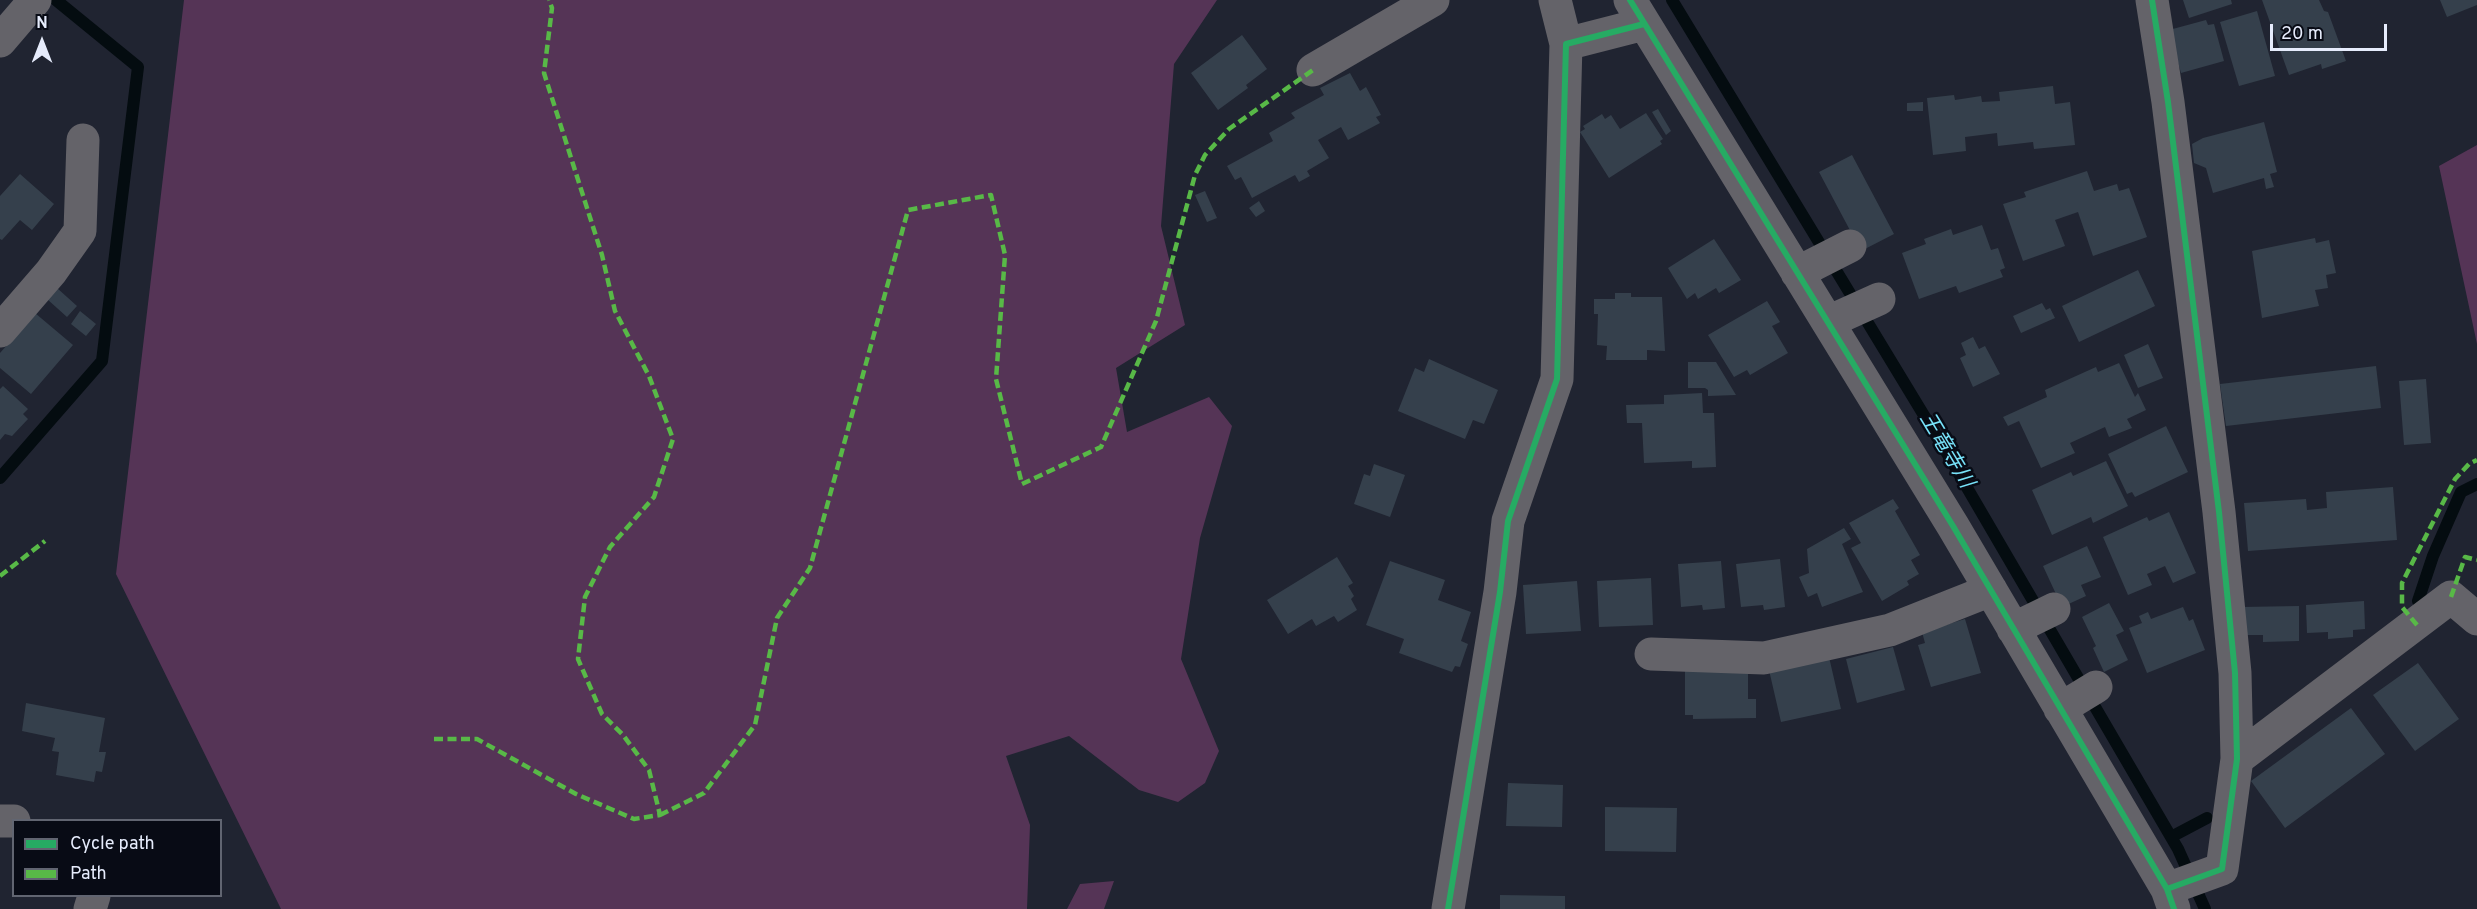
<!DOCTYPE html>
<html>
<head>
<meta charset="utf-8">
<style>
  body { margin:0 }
  #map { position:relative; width:2477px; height:909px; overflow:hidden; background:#202431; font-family:Overpass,sans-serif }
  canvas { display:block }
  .legend { position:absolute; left:12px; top:819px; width:210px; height:78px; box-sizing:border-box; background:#080b15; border:2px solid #616571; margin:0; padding:8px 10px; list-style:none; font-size:18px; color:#e6ecfc }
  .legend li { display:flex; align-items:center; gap:12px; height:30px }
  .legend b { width:30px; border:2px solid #616571 }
  .north { position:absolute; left:12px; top:12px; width:60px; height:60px; -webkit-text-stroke:4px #080b15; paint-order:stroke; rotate:0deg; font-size:16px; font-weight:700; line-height:24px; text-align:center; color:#e6ecfc }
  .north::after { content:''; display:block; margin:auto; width:21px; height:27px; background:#e6ecfc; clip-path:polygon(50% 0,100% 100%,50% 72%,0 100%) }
  .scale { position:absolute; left:2270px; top:24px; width:117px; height:27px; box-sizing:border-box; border:3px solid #e6ecfc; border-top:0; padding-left:8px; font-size:18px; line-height:21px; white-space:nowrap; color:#e6ecfc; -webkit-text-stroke:4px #080b15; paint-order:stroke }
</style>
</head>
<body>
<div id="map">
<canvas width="2477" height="909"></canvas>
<ul class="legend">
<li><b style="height:8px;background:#26ab63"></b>Cycle path</li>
<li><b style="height:8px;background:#58b947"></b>Path</li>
</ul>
<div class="north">N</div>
<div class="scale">20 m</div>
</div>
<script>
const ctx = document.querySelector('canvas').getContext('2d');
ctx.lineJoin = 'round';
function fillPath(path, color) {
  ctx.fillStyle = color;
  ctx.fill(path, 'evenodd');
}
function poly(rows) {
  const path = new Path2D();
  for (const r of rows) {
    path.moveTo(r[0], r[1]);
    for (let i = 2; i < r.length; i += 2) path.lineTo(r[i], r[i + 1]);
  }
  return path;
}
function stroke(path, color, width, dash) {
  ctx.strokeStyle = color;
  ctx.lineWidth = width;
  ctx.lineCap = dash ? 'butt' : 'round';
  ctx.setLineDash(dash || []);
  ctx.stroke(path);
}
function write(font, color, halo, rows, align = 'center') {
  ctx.font = font + ' Overpass,"Noto Sans JP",sans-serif';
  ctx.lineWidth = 5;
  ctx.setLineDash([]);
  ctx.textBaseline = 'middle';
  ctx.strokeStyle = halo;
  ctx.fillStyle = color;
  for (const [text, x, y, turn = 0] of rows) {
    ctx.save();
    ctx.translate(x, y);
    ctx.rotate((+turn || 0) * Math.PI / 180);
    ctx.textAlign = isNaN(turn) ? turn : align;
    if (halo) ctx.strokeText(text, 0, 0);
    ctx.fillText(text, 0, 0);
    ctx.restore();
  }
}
const green = poly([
  [184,0,1217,0,1174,64,1161,226,1185,325,1116,368,1127,432,1209,397,1232,426,1200,538,1181,659,1219,751,1205,783,1178,802,1139,790,1069,736,1006,756,1030,825,1027,909,281,909,116,574],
  [2477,145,2477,344,2439,166],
  [1114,881,1104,909,1067,909,1080,884]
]);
const stream = poly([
  [1672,0,1945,450,2178,849,2205,909],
  [0,478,102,361,138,67,56,0],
  [2418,601,2433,556,2461,492,2477,484],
  [2171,837,2207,818]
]);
const building = poly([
  [2183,0,2231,0,2232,4,2189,18],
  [2262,0,2319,0,2324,11,2328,12,2346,61,2322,69,2321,64,2289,75],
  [2440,0,2477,0,2477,5,2447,17],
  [2257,11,2275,76,2239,86,2220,22],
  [2206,20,2208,25,2214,24,2224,61,2181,73,2169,30],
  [1242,35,1267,69,1246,85,1248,88,1218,110,1191,73],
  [1350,73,1360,91,1366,87,1381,115,1376,117,1380,123,1348,140,1341,127,1318,140,1329,158,1307,171,1310,176,1299,182,1295,175,1252,198,1241,177,1235,180,1227,166,1273,141,1269,133,1295,118,1291,113,1324,95,1320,88],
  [2053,86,2055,104,2070,102,2075,145,2034,149,2033,142,1998,146,1997,133,1965,137,1966,151,1933,155,1927,98,1954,95,1955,100,1981,96,1982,102,2000,101,1999,92],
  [1923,102,1923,111,1907,111,1907,103],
  [1658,109,1671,131,1666,135,1652,112],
  [1646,113,1663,139,1660,141,1662,144,1609,178,1580,132,1585,129,1583,126,1602,114,1605,119,1611,115,1620,129],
  [2264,122,2277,172,2270,174,2274,187,2266,189,2264,178,2213,193,2206,168,2194,163,2192,144,2203,138],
  [1852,155,1894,234,1861,251,1819,172],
  [2087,171,2094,191,2117,184,2119,191,2129,188,2147,237,2093,256,2078,212,2055,220,2065,246,2023,261,2003,204,2026,197,2024,192],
  [20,174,54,204,32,230,20,220,2,240,0,239,0,196],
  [1205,191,1217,218,1207,222,1195,195],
  [1259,201,1265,211,1256,217,1249,208],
  [1982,225,1991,250,1998,248,2005,268,2000,270,2003,277,1959,293,1956,286,1919,299,1902,253,1926,244,1924,239,1951,229,1953,235],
  [2315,238,2316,243,2329,240,2336,273,2326,275,2328,288,2315,290,2319,306,2262,318,2252,251],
  [1714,239,1741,280,1719,293,1716,288,1698,299,1695,293,1687,299,1668,268],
  [2138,270,2155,306,2079,342,2062,306],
  [57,288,77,306,67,317,47,299],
  [1615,293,1631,293,1631,297,1662,297,1665,351,1647,350,1647,360,1606,360,1607,346,1597,345,1598,314,1594,314,1594,299,1615,299],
  [1767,301,1780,322,1772,326,1788,353,1750,375,1747,370,1734,377,1708,335],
  [2042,303,2046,310,2050,308,2055,318,2021,333,2013,316],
  [80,311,96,324,86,336,71,324],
  [35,313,73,345,31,394,0,368,0,353],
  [1973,337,1979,349,1985,346,2000,374,1973,387,1960,358,1966,355,1961,343],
  [2148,344,2163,378,2138,388,2124,355],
  [1429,359,1498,390,1484,424,1473,420,1465,439,1398,411,1415,368,1424,372],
  [1688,362,1716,362,1736,395,1708,396,1708,390,1705,388,1688,388],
  [2119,363,2135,397,2138,393,2146,410,2127,419,2132,428,2109,437,2105,427,2070,443,2075,453,2041,468,2019,421,2008,426,2003,417,2047,397,2045,390,2096,367,2098,372],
  [2376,366,2381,408,2226,426,2220,384],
  [2426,379,2431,443,2404,445,2399,381],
  [3,386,28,409,23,414,28,419,12,436,5,434,0,440,0,389],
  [1702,393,1703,413,1714,413,1716,467,1692,468,1692,461,1644,463,1642,423,1627,423,1626,405,1664,404,1664,395],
  [2166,426,2188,472,2135,497,2132,492,2127,494,2108,454],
  [2106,461,2128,506,2093,523,2091,517,2052,535,2032,490,2071,472,2073,476],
  [1374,464,1405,475,1390,517,1354,504,1364,474,1370,476],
  [2393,487,2397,540,2248,551,2244,503,2306,499,2307,510,2327,508,2326,492],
  [1893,499,1899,508,1895,511,1920,555,1911,560,1919,574,1907,581,1909,585,1882,601,1851,548,1861,543,1849,523],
  [2169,512,2196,573,2173,583,2165,566,2147,574,2152,585,2128,595,2103,537,2147,517,2149,521],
  [1844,528,1851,539,1842,544,1863,592,1822,607,1817,593,1808,597,1799,577,1809,573,1807,549],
  [2087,546,2101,577,2081,585,2086,596,2062,607,2043,566],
  [1337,557,1353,583,1348,586,1354,596,1351,599,1357,610,1338,622,1334,616,1316,626,1312,619,1288,634,1267,600],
  [1780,559,1785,607,1764,610,1763,605,1741,607,1736,564],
  [1390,561,1445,580,1438,600,1471,612,1461,641,1468,644,1460,667,1455,666,1452,672,1399,653,1404,639,1366,625],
  [1721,561,1725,608,1703,610,1702,605,1681,607,1678,564],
  [1651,578,1653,625,1599,627,1597,581],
  [1577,581,1581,631,1526,634,1523,585],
  [2364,601,2365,629,2353,630,2353,637,2328,639,2328,632,2307,633,2306,605],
  [2109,603,2124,631,2116,635,2128,660,2104,672,2093,648,2096,646,2082,617],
  [2299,606,2299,641,2263,642,2263,635,2243,635,2242,607],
  [2183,607,2189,621,2193,619,2205,650,2147,673,2129,628,2142,623,2139,616,2148,612,2151,619],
  [1965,619,1981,673,1931,687,1918,645,1925,643,1922,632],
  [1893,647,1905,690,1857,703,1846,659],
  [1829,657,1841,709,1781,722,1769,670],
  [2418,663,2459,719,2415,751,2373,695],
  [1685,668,1748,668,1748,699,1756,699,1756,718,1693,719,1693,715,1685,715],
  [26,703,105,718,99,752,106,752,102,772,96,771,94,782,56,775,59,752,52,751,55,738,22,731],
  [2351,708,2385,754,2285,828,2251,781],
  [1508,783,1563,785,1562,827,1506,826],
  [1605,807,1677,808,1676,852,1605,851],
  [1500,895,1565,896,1565,909,1500,909]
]);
const minor = poly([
  [1630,0,1953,526,2167,889,2174,909],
  [2152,0,2168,102,2219,512,2235,673,2237,759,2222,869,2167,889],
  [0,41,35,0],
  [1566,44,1644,24],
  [1313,70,1433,0],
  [1797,273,1850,246],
  [1828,322,1879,299],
  [0,331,51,272,80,231,83,140],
  [2013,629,2054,609],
  [1651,654,1764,658,1890,630,1991,590],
  [2060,709,2096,687],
  [2237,759,2451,597,2477,619],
  [0,821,14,821],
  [90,909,94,896],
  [1448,909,1500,592,1508,521,1557,379,1566,44,1555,0]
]);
const quiet = poly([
  [0,576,45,541],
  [2451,597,2465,557,2477,560],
  [2417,625,2402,607,2402,583,2455,479,2469,464,2477,460],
  [434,739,477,739,576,794,634,819,660,815,649,770,623,735,602,714,578,659,585,597,610,547,654,497,673,439,649,376,615,311,602,255,544,73,552,8,549,0],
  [660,815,704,793,755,725,777,618,810,568,908,210,991,195,1005,255,996,379,1022,484,1101,447,1156,321,1195,175,1205,155,1229,129,1313,70]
]);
const cycleway = poly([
  [1630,0,1953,526,2167,889,2174,909],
  [2152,0,2168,102,2219,512,2235,673,2237,759,2222,869,2167,889],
  [1448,909,1500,592,1508,521,1557,379,1566,44,1644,24]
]);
const waterNames = [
  ["王竜寺川",1945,451,59]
];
fillPath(green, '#553456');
stroke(stream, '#040c10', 12);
fillPath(building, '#35404c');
stroke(minor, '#646369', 33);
stroke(quiet, '#58b947', 4.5, [9, 4.5]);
stroke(cycleway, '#26ab63', 6);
write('italic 21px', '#78e3fa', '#080b15', waterNames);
</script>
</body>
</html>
